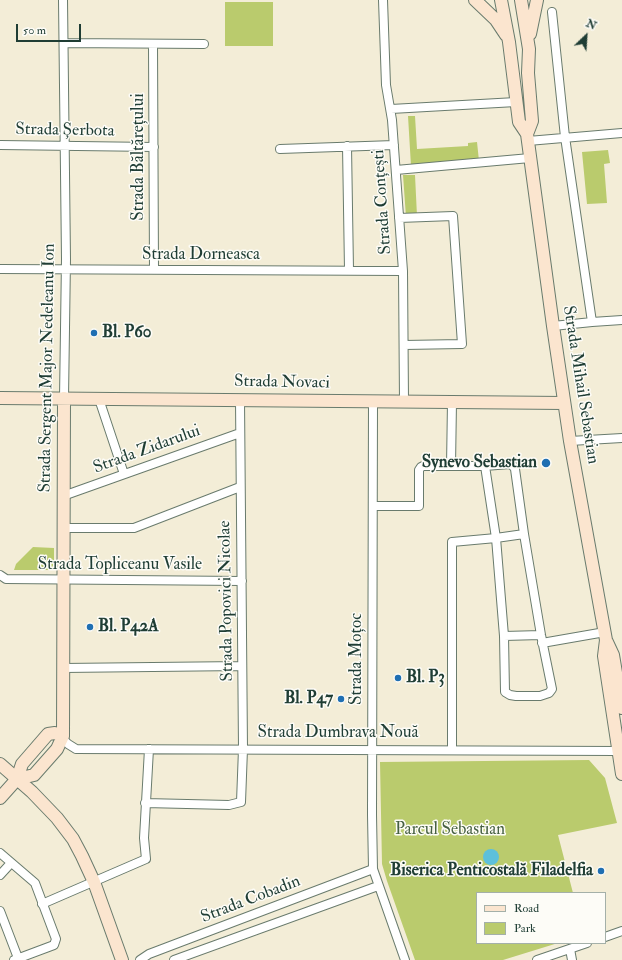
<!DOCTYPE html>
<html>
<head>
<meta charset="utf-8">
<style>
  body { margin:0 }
  #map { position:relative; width:622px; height:960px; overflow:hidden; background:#f3edd7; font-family:"IM FELL Double Pica",serif }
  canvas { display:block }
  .legend { position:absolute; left:476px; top:892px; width:130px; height:52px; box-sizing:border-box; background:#fdfcf7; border:1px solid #a4b0a9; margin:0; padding:5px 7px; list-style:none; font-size:12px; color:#1f3d34 }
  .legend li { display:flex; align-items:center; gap:8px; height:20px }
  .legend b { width:20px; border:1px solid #a4b0a9 }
  .north { position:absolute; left:566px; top:16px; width:40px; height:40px; -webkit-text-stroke:3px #fdfcf7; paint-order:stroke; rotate:25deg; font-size:11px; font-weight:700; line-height:16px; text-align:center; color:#1f3d34 }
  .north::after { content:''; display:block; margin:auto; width:14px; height:18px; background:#1f3d34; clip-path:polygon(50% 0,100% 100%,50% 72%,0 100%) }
  .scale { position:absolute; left:16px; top:24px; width:65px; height:18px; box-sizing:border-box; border:2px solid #1f3d34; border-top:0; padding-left:5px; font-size:12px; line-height:14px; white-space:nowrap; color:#1f3d34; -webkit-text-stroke:3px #fdfcf7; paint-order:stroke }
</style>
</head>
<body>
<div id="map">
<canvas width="622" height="960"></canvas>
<ul class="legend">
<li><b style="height:5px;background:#fbe5cf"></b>Road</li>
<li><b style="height:11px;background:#bacb6d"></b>Park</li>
</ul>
<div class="north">N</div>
<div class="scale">50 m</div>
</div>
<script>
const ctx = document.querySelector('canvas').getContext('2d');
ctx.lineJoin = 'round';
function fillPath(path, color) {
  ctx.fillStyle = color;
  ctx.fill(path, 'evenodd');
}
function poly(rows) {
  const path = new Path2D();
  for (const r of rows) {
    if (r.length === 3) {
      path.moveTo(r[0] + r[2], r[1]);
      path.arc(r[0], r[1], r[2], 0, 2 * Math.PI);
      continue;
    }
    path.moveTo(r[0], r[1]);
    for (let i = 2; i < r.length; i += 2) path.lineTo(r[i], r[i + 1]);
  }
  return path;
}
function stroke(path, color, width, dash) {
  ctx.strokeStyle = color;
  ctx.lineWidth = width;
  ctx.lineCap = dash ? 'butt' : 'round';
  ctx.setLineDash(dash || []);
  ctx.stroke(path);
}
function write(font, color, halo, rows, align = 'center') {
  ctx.font = font + ' "IM FELL Double Pica",serif';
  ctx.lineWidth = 3;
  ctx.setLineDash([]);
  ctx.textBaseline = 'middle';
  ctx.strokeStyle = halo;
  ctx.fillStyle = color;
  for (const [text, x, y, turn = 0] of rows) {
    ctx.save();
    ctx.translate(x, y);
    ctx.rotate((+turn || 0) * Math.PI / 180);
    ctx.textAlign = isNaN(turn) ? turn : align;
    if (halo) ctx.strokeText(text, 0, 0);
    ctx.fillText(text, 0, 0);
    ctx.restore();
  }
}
const green = poly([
  [225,2,273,2,273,46,225,46],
  [408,116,415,116,417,149,468,146,468,143,477,142,479,161,411,166],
  [608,150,610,163,604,164,607,203,587,204,582,152],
  [403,175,415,175,417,216,406,217],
  [33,547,54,548,54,566,50,570,14,570,16,564],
  [589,760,605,778,617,823,558,835,573,893,477,893,477,943,558,943,503,960,415,960,387,881,382,864,380,762]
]);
const water = poly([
  [491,857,8]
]);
const street = poly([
  [63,0,66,259,64,398],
  [383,0,386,85,392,120,403,271,404,402],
  [552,12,565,137,592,322],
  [64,43,204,44],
  [153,44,154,270],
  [391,109,516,102],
  [528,141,622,133],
  [0,145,154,147],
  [347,146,349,270],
  [280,149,394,145],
  [396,170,530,158],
  [399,218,453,216,462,344,404,345],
  [0,269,403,271],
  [553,326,592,322,622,320],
  [99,399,124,474],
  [373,401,372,815,373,869,405,960],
  [570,441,622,438],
  [451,466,452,402],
  [63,496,240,433],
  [373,506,419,506,419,470,421,467,423,466,485,466,510,464,513,466,515,469,524,534,541,635,552,689,549,693,540,696,516,696,510,695,505,692,504,636,496,538,485,466],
  [64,528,134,528,240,487],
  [0,575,6,579,242,581],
  [504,636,541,635],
  [542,643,605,632],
  [63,668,242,666],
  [63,736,64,740,68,744,76,749,618,751],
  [452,750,452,542,496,538,524,534],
  [145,803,229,805,241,802,243,749,240,400],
  [0,853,35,883,56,939,54,945,14,960],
  [0,875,11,863],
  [42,904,146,859,144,838,149,749],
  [0,911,18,958],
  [605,937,622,931],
  [570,949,572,960],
  [140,960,149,954,373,869],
  [174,960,378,886],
  [537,960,587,943]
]);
const secondary = poly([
  [475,0,496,20,506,35],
  [501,0,509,42,519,122,527,134,553,326,570,441,606,640,613,655,622,708],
  [521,0,529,49,528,73,532,121,527,134],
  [530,34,537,0],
  [0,398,564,403],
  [606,640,604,656,622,774],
  [0,764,32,792,57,818,73,839,82,856,94,882,122,960],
  [17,779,34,775,57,749,63,736,64,398],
  [0,798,17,779,22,764,48,734,55,733,63,736]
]);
const markers = [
  [94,333,4,"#1f6fb2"],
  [546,463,5,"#1f6fb2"],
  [90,627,4,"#1f6fb2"],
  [398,678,4,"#1f6fb2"],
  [341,699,4,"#1f6fb2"],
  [601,871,4,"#1f6fb2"]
];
const streetNames = [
  ["Strada Șerbota",65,131,1],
  ["Strada Băltărețului",139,157,-90],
  ["Strada Conțești",383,202,-94],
  ["Strada Dorneasca",201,255],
  ["Strada Sergent Major Nedeleanu Ion",48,368,-89],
  ["Strada Novaci",282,383,1],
  ["Strada Mihail Sebastian",580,385,81],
  ["Strada Zidarului",147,450,-20],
  ["Strada Topliceanu Vasile",120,565],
  ["Strada Popovici Nicolae",227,601,-91],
  ["Strada Moțoc",357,659,-90],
  ["Strada Dumbrava Nouă",338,733],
  ["Strada Cobadin",251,900,-21]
];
const poiNames = [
  ["Bl. P60",102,333],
  ["Synevo Sebastian",537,463,"right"],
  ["Bl. P42A",98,627],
  ["Bl. P3",406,678],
  ["Bl. P47",333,699,"right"],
  ["Biserica Penticostală Filadelfia",593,871,"right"]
];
const parkNames = [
  ["Parcul Sebastian",450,830]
];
fillPath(green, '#bacb6d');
fillPath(water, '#5dc0db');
stroke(street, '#697b6d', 10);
stroke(secondary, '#697b6d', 14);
stroke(street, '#fff', 8);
stroke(secondary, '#fbe5cf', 12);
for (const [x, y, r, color] of markers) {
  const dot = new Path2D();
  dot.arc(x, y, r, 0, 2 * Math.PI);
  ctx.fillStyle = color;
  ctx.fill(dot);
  stroke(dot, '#fdfcf7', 1.5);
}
write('17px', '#1f3d34', '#fdfcf7', streetNames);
write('bold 17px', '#1f3d34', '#fdfcf7', poiNames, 'left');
write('17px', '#466042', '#fdfcf7', parkNames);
</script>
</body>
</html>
